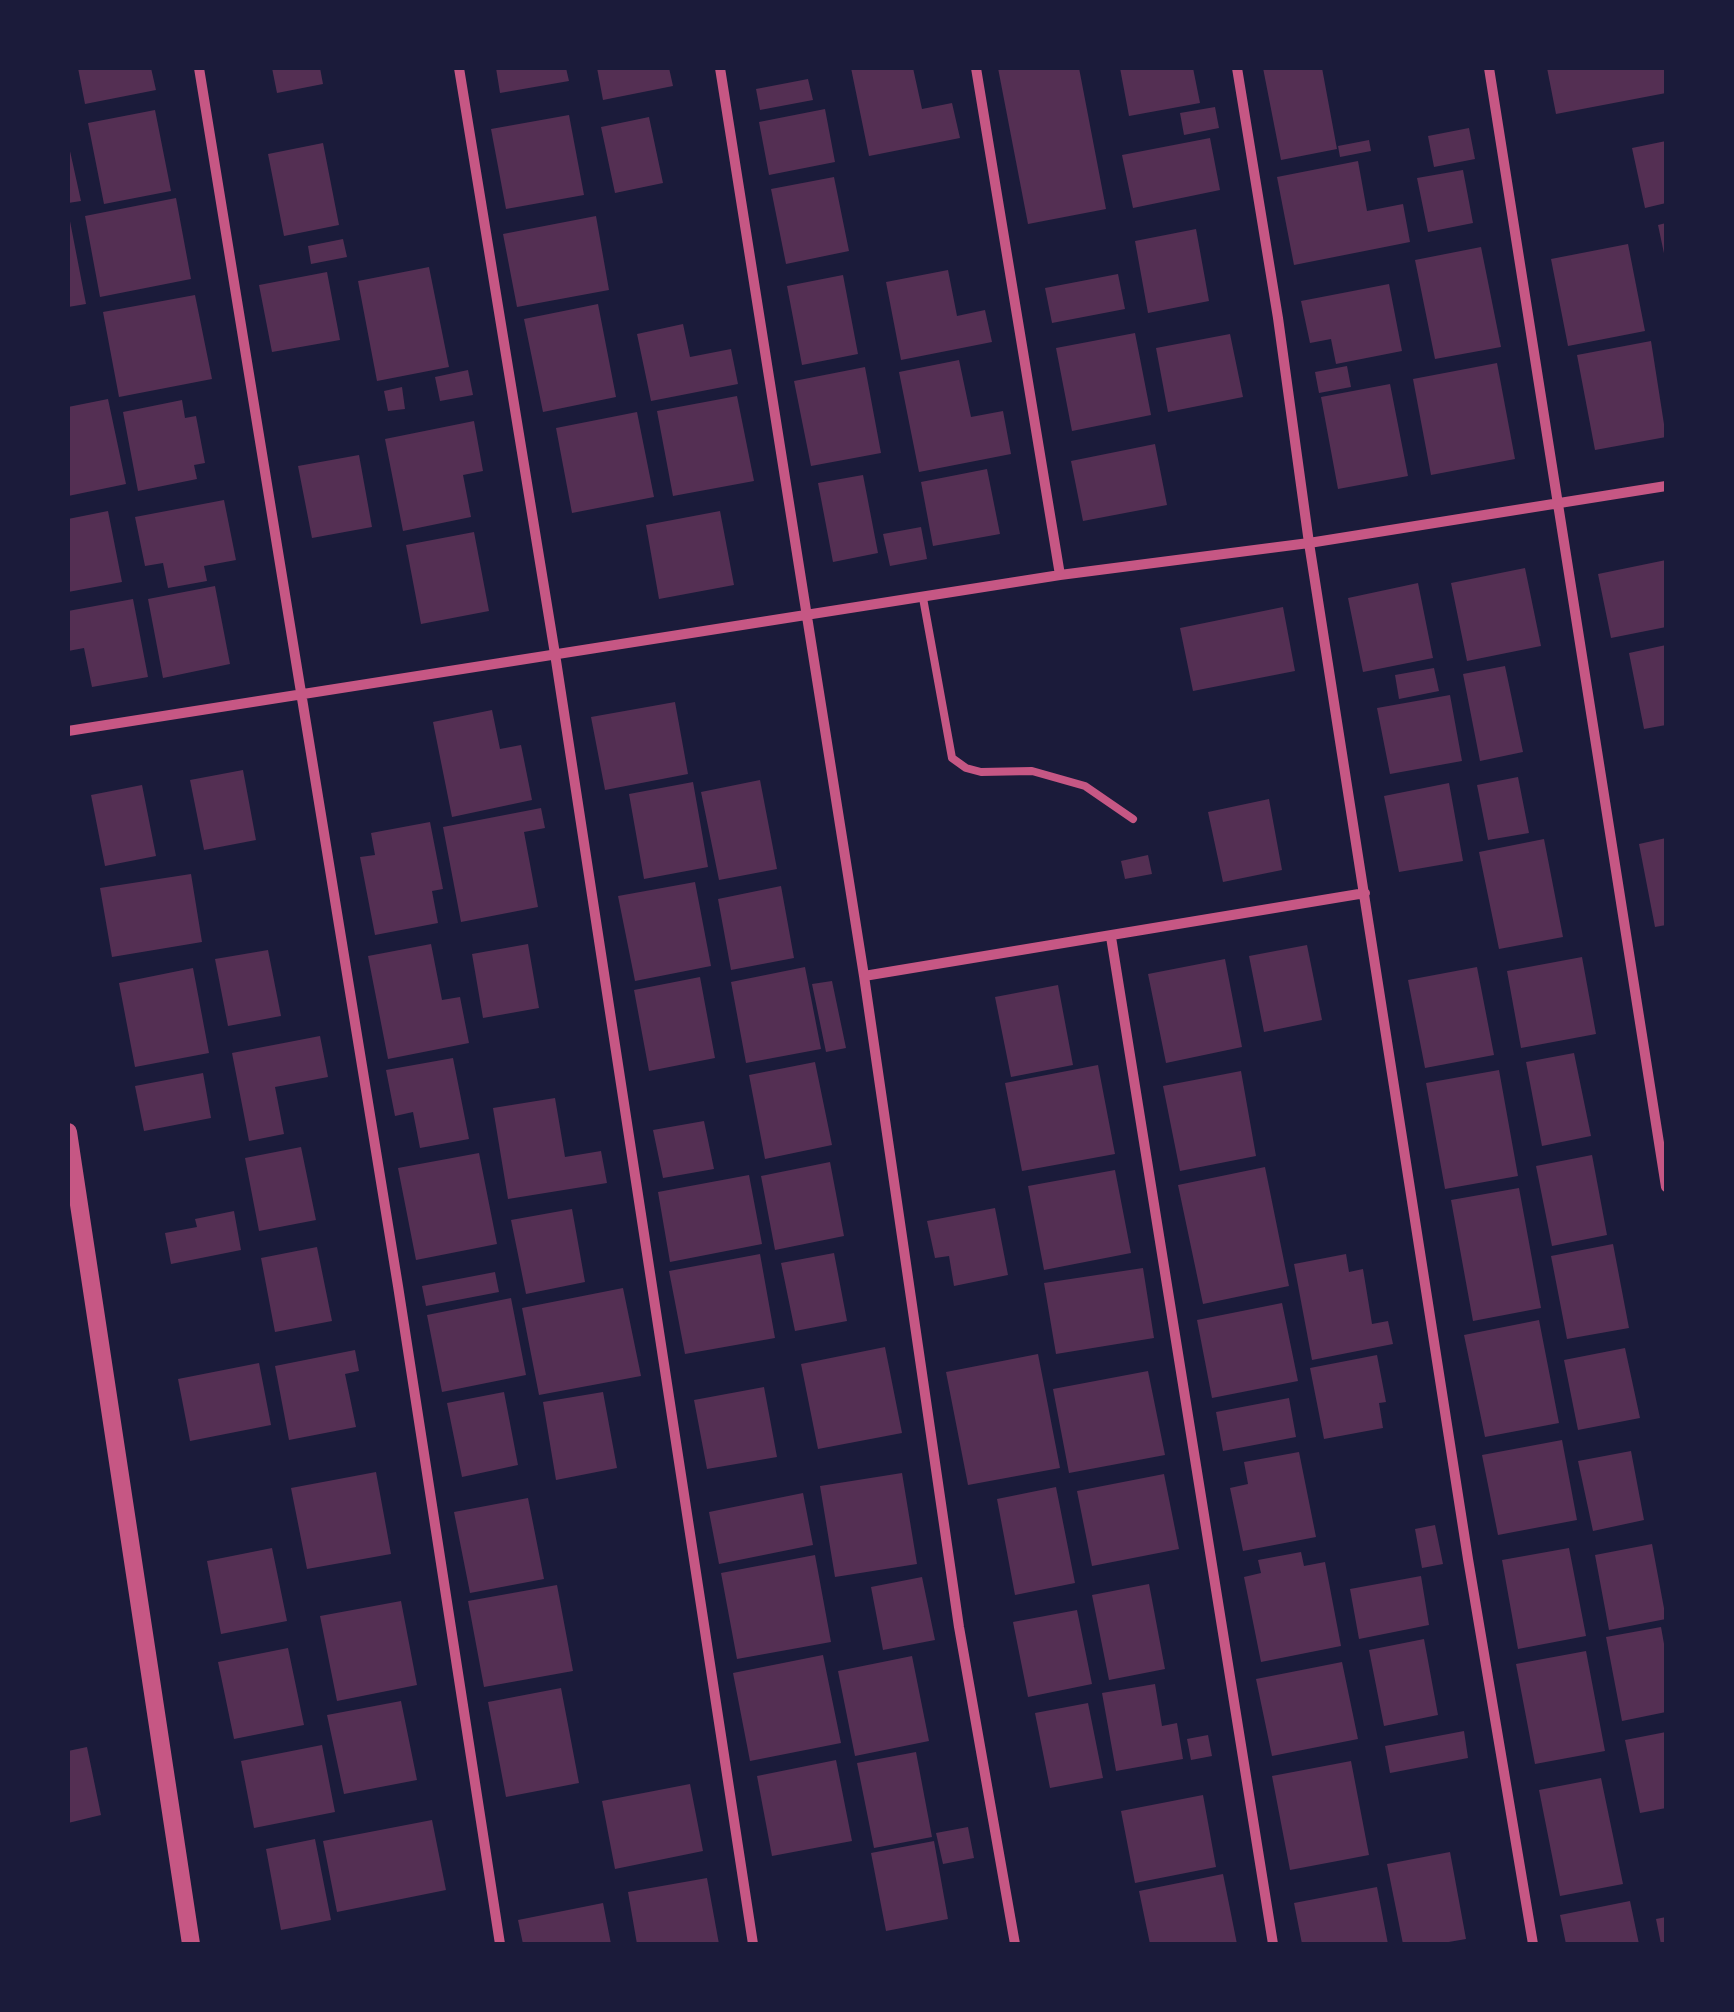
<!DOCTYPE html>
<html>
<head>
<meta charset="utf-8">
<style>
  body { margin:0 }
  #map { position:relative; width:1734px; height:2012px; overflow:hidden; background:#1b1b3a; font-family:Signika,sans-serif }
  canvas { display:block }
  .frame { position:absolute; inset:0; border:70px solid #1b1b3a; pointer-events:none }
</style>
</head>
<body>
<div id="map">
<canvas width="1734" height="2012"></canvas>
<div class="frame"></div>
</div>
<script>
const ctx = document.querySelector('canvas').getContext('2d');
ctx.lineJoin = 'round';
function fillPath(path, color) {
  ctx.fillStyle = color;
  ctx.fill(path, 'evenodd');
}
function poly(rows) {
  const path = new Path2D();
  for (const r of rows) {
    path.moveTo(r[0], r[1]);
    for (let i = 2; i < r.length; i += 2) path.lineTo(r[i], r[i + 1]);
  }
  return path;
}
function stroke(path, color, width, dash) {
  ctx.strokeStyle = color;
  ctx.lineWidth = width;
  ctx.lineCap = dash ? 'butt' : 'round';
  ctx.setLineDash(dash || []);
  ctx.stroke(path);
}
const building = poly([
  [78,68,151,68,156,90,85,104],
  [272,68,320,68,323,84,277,93],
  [496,68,566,68,569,81,500,93],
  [597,68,669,68,673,86,603,100],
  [851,68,913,68,922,109,952,103,960,138,869,156],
  [998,68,1079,68,1106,209,1028,224],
  [1120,68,1193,68,1200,103,1129,116],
  [1263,68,1322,68,1337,149,1281,160],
  [1547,68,1666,68,1666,93,1556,114],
  [808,79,813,100,760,110,756,89],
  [1215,107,1219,128,1184,135,1180,113],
  [825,109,835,162,769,175,759,122],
  [155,110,171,191,104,204,88,123],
  [569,115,584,195,506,209,491,129],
  [649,117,663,183,615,193,601,127],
  [1469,128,1475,159,1434,167,1428,136],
  [1210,138,1220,190,1133,208,1122,155],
  [1369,140,1371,151,1340,157,1338,146],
  [1666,141,1666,203,1645,208,1632,148],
  [68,142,81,201,68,203],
  [323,143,339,225,284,236,268,154],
  [1358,161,1367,211,1403,204,1410,242,1294,265,1277,177],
  [1463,170,1473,223,1428,232,1417,178],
  [834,177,849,251,786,264,771,189],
  [176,198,191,279,100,297,85,216],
  [69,216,86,304,68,307,68,217],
  [596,216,609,290,517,307,503,234],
  [1666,223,1666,257,1665,258,1658,225],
  [1196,229,1209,301,1148,313,1135,241],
  [343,239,347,257,311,264,308,246],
  [1628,244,1645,331,1568,346,1551,259],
  [1481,247,1501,347,1435,359,1415,260],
  [429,267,449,367,377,381,358,281],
  [948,270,957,316,985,310,992,342,901,360,886,282],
  [327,272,340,340,272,352,259,285],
  [1118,274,1125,309,1052,323,1045,288],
  [843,275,858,354,802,365,787,286],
  [1389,284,1402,351,1336,364,1331,339,1310,343,1301,301],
  [195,295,212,379,119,397,103,312],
  [598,304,616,397,543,412,524,319],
  [683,324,690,357,731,349,738,384,651,401,637,334],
  [1135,333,1151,415,1072,431,1056,348],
  [1230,334,1243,397,1168,412,1156,348],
  [1651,341,1666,437,1595,450,1577,355],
  [959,360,971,417,1003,411,1011,454,919,472,899,372],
  [1497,363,1515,459,1431,475,1413,379],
  [1347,366,1351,387,1319,393,1315,372],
  [865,367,881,453,811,466,794,381],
  [468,370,473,395,440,401,435,377],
  [1390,384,1408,476,1338,489,1321,397],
  [402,387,405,409,388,411,384,391],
  [737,396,754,481,673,496,657,411],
  [108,399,126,484,68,496,68,407],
  [182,400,185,418,196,416,205,463,194,465,197,479,138,491,123,412],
  [637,412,654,497,572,513,556,428],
  [474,421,483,471,463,475,471,517,403,531,385,439],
  [1155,444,1167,505,1083,521,1071,461],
  [359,455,372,527,312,538,298,466],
  [987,469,1000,534,933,546,921,482],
  [863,475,878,553,833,562,818,483],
  [224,500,236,560,204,566,207,581,168,588,163,563,145,566,135,517],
  [108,511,122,582,68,592,68,519],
  [720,511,734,585,659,599,646,525],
  [921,527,927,559,890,566,883,534],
  [474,532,489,611,421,624,406,545],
  [1666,560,1666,627,1611,638,1598,574],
  [1525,568,1541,646,1467,661,1451,583],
  [1418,583,1433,658,1363,672,1348,598],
  [215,586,230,664,163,678,148,599],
  [133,599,148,677,92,687,84,648,68,651,68,611],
  [1283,607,1295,671,1193,691,1180,628],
  [1666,645,1666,725,1644,729,1629,653],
  [1505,666,1523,752,1480,761,1463,674],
  [1434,668,1439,691,1399,699,1395,675],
  [1450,695,1462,761,1390,774,1377,708],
  [675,702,688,774,605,790,591,717],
  [492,710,500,749,521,745,532,800,452,817,433,722],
  [243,770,256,840,204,850,190,780],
  [1518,777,1529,833,1488,840,1477,785],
  [760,780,777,869,719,880,701,792],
  [693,782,708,867,644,879,629,794],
  [1449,783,1463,861,1399,872,1384,796],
  [142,785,156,856,105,866,91,795],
  [1269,799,1282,870,1223,882,1208,812],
  [541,808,545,828,524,832,538,907,461,922,443,827],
  [430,822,443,889,432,891,438,923,375,935,360,857,375,855,371,833],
  [1666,838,1666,925,1655,927,1639,844],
  [1544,839,1563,937,1499,949,1479,852],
  [1148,855,1152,874,1125,879,1121,861],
  [191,874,202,942,112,957,100,888],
  [695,882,711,966,635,981,618,896],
  [781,886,794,958,731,970,718,899],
  [431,944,442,1000,460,997,469,1043,388,1059,368,956],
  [528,944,539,1008,483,1018,472,954],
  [1307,945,1322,1020,1264,1032,1249,956],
  [268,950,281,1016,228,1026,215,959],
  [1582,957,1596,1034,1521,1048,1507,971],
  [1225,959,1242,1047,1166,1063,1148,974],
  [805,967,821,1049,746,1063,731,982],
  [1477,967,1494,1055,1425,1068,1408,980],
  [193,968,209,1053,135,1067,119,983],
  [700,977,715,1058,649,1071,634,990],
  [832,981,846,1048,826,1052,812,984],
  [1058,985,1073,1065,1011,1077,995,997],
  [320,1036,328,1077,275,1087,284,1134,249,1141,232,1053],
  [1574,1053,1591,1136,1542,1146,1526,1062],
  [453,1058,469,1139,420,1148,413,1112,395,1116,386,1070],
  [815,1062,832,1145,765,1159,749,1075],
  [1098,1065,1115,1154,1022,1171,1005,1083],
  [1499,1070,1518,1176,1445,1189,1426,1083],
  [1241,1071,1256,1156,1180,1171,1163,1086],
  [203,1073,211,1118,144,1131,135,1086],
  [555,1098,565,1157,601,1151,607,1183,508,1199,493,1108],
  [704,1121,714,1169,663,1178,653,1130],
  [301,1147,316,1220,259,1231,245,1158],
  [479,1153,497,1244,416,1260,398,1168],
  [1592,1155,1607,1235,1552,1246,1536,1166],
  [830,1162,844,1236,775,1250,761,1176],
  [1265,1167,1289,1286,1203,1304,1178,1185],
  [1115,1170,1131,1253,1044,1270,1028,1186],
  [749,1175,762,1244,670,1262,658,1192],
  [1519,1188,1541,1308,1473,1321,1451,1200],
  [995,1208,1008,1275,954,1286,949,1256,935,1258,927,1221],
  [572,1209,585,1282,526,1294,511,1220],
  [234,1211,241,1250,171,1264,165,1233,197,1227,195,1219],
  [1613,1244,1629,1328,1567,1339,1551,1256],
  [317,1247,332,1321,275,1332,261,1258],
  [834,1253,847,1321,795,1331,781,1263],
  [760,1254,775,1338,685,1354,669,1271],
  [1346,1254,1349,1272,1363,1269,1372,1324,1388,1321,1393,1344,1312,1360,1294,1264],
  [1143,1268,1154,1338,1056,1354,1044,1283],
  [495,1272,499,1292,426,1306,422,1286],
  [623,1288,641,1376,539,1395,522,1308],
  [511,1298,526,1375,442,1392,427,1315],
  [1282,1303,1298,1381,1212,1398,1197,1320],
  [1539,1320,1559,1423,1485,1437,1464,1335],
  [885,1347,902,1433,818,1449,801,1364],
  [1625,1348,1640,1418,1578,1430,1564,1360],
  [355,1350,359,1371,345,1374,356,1427,289,1440,275,1366],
  [1038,1354,1060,1468,968,1485,946,1372],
  [1377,1355,1386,1402,1379,1403,1383,1428,1324,1439,1310,1368],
  [259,1363,271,1425,190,1441,178,1379],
  [1148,1371,1165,1455,1069,1473,1053,1389],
  [764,1387,777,1457,707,1469,694,1400],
  [504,1392,518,1465,462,1477,447,1403],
  [603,1392,617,1468,556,1480,543,1402],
  [1289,1398,1296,1437,1223,1451,1216,1412],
  [1562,1440,1577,1520,1498,1535,1482,1455],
  [1631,1451,1644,1520,1593,1531,1578,1461],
  [1299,1452,1316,1537,1243,1551,1230,1488,1248,1484,1244,1462],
  [376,1472,391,1554,307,1569,291,1488],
  [902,1473,917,1564,835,1577,820,1486],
  [1164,1474,1179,1549,1092,1566,1077,1491],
  [1056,1487,1075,1583,1015,1595,997,1499],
  [803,1493,813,1545,719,1564,709,1512],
  [528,1498,544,1579,470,1593,454,1512],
  [1435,1525,1443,1564,1422,1568,1415,1529],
  [1652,1544,1666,1619,1609,1630,1595,1555],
  [272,1548,287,1621,221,1634,207,1561],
  [1569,1548,1586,1636,1518,1649,1502,1560],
  [1301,1552,1304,1566,1325,1562,1341,1646,1261,1662,1244,1577,1261,1573,1258,1560],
  [815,1555,831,1642,737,1659,721,1573],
  [1421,1576,1429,1625,1359,1639,1350,1589],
  [922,1577,935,1640,883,1650,871,1587],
  [1149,1584,1165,1669,1109,1680,1092,1595],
  [557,1585,573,1671,484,1687,468,1601],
  [401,1601,417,1685,337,1701,320,1616],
  [1077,1610,1092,1684,1028,1697,1013,1622],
  [1661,1627,1666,1655,1666,1712,1622,1721,1606,1637],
  [1424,1639,1438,1715,1384,1726,1369,1650],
  [288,1648,304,1725,234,1739,218,1662],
  [1586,1651,1605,1751,1535,1764,1516,1664],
  [823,1655,841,1743,750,1761,733,1673],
  [912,1656,929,1741,855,1756,838,1671],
  [1342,1662,1358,1739,1272,1756,1256,1679],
  [1155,1684,1162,1726,1177,1723,1183,1759,1116,1771,1102,1693],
  [561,1688,579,1783,506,1797,488,1702],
  [401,1701,417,1780,344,1794,327,1715],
  [1088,1703,1103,1778,1050,1788,1035,1713],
  [1464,1731,1468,1758,1390,1773,1385,1746],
  [1666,1732,1666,1808,1640,1813,1625,1740],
  [1208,1735,1212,1756,1191,1760,1187,1739],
  [322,1745,335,1812,254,1828,241,1761],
  [87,1747,101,1815,68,1823,68,1751],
  [916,1752,932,1837,874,1848,857,1763],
  [836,1760,852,1841,772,1856,757,1776],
  [1351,1761,1369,1855,1290,1870,1272,1776],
  [1601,1778,1623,1884,1560,1896,1539,1790],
  [690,1784,703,1851,615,1869,602,1801],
  [1203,1795,1216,1867,1135,1883,1121,1811],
  [432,1820,446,1890,337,1912,323,1841],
  [968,1827,974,1858,943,1864,936,1833],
  [315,1839,331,1920,281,1930,266,1849],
  [934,1841,948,1919,886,1931,871,1853],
  [1450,1852,1466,1939,1437,1944,1403,1944,1387,1864],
  [1223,1874,1237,1944,1150,1944,1139,1891],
  [707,1878,719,1944,637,1944,628,1892],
  [1377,1887,1388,1944,1302,1944,1294,1903],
  [1630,1901,1639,1944,1566,1944,1560,1915],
  [603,1903,611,1944,523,1944,518,1920],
  [1666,1917,1666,1944,1661,1944,1656,1919]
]);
const service = poly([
  [923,598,952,758,966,768,981,772,1032,771,1085,786,1133,819]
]);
const minor = poly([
  [199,68,398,1286,500,1944],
  [459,68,555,654,753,1944],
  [720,68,864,976,959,1627,1015,1944],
  [976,68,1060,575],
  [1237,68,1278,318,1309,543,1468,1559,1533,1944],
  [1489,68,1666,1187],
  [68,731,1060,575,1309,543,1666,486],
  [1111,937,1273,1944],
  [864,976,1365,893]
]);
const tertiary = poly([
  [68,1132,191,1944]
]);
fillPath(building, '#542f53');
stroke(service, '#c65784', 8);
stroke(minor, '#c65784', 10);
stroke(tertiary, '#c65784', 18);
</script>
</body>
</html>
